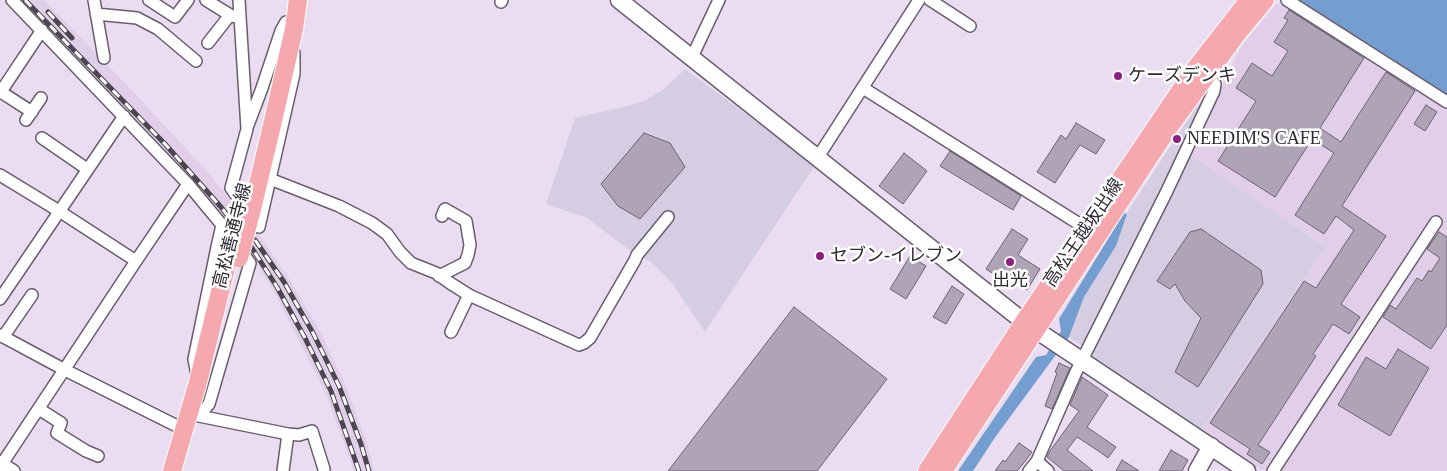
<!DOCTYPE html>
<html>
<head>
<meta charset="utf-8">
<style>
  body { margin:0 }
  canvas { display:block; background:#eaddf1 }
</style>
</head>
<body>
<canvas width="1447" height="471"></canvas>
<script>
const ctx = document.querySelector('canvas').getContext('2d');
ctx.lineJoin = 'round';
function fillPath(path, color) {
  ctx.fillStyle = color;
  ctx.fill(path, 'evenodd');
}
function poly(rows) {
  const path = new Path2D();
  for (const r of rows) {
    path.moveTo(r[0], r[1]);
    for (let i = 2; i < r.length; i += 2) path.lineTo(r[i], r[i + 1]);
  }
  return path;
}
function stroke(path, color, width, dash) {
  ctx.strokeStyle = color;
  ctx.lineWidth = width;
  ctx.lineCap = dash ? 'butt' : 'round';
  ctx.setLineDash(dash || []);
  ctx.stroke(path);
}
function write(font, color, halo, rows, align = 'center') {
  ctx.font = font + ' "Times New Roman","Noto Sans JP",serif';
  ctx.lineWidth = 5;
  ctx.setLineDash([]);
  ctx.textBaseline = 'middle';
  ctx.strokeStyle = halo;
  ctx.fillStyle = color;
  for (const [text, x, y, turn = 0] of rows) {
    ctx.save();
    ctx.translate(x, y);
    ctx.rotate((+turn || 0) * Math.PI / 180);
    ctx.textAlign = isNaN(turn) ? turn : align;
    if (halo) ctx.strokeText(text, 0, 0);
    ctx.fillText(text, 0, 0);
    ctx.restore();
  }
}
const commercial = poly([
  [685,69,815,165,705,332,672,283,651,262,641,256,636,255,587,218,546,204,575,118,631,105,646,100,664,89],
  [1204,95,1208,99,1084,347,1069,337,1084,297,1116,246,1128,211],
  [1189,154,1326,247,1201,430,1094,359,1093,350]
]);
const built = poly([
  [17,0,44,0,125,83,206,170,260,236,290,280,320,331,345,384,367,443,374,471,354,471,326,394,273,290,247,249],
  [1286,3,1447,107,1447,471,1280,471,1439,221,1268,469,1261,470,1201,430,1325,247,1189,154,1241,47,1275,5]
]);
const water = poly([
  [1298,0,1447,0,1447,95],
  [1124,213,1127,214,1116,246,1084,297,1069,337,996,436,973,471,958,471,1036,357,1046,355,1061,331,1059,319]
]);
const building = poly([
  [1289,10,1364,58,1320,128,1341,142,1386,72,1415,91,1342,206,1386,236,1341,304,1360,317,1349,334,1333,324,1313,354,1316,356,1258,445,1270,452,1262,464,1247,454,1250,449,1210,423,1304,281,1316,288,1354,230,1336,216,1324,234,1295,215,1334,153,1312,139,1275,197,1218,161,1256,101,1236,88,1252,63,1272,76,1288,51,1274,42,1288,20,1284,18,1289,10],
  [1426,105,1437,112,1425,131,1414,124,1426,105],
  [1076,123,1105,140,1096,154,1080,145,1055,183,1037,172,1061,135,1066,139,1076,123],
  [644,133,670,143,685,167,640,219,618,206,601,184,644,133],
  [950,151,1021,196,1013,210,940,166,950,151],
  [904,153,927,171,903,204,879,186,904,153],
  [1012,229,1028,239,1018,255,1040,269,1027,290,1005,276,1003,280,986,269,1012,229],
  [1201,229,1261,270,1263,284,1198,387,1175,372,1201,318,1185,301,1175,284,1170,289,1157,281,1190,232,1201,229],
  [1439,232,1447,237,1447,325,1431,349,1383,317,1390,305,1396,309,1417,278,1422,281,1429,270,1431,272,1440,258,1427,249,1439,232],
  [910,256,926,266,906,299,890,289,910,256],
  [952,286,964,294,946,324,933,317,952,286],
  [794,307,887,379,817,471,668,471,794,307],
  [1398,349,1429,368,1390,436,1338,405,1366,357,1386,369,1398,349],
  [1059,363,1070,368,1052,409,1045,406,1057,373,1055,372,1059,363],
  [1082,377,1108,395,1087,427,1116,447,1108,458,1100,452,1077,437,1067,450,1093,471,1064,471,1047,457,1050,451,1079,411,1070,405,1082,377],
  [1019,443,1032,452,1023,464,1017,471,995,471,1003,460,1005,462,1019,443],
  [1171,450,1188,460,1182,471,1159,471,1171,450],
  [1122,460,1139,471,1116,471,1122,460]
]);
const street = poly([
  [12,0,188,184,222,225,250,263,209,404,199,416],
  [94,0,104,58],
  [149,0,175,17,188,0],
  [206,0,230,15,239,18],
  [239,0,247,129,231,188,259,227],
  [930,0,970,26],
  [1287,0,1447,102],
  [501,2,502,0],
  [96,14,137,18,158,29,196,61],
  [208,43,230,15],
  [692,57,719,0],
  [863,88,1092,232],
  [1,92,32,112],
  [0,93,42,30],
  [26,120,41,98],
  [248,125,262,88,281,31,286,22],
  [42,138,87,169],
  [818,157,919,0],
  [0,175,59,211,136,261],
  [270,179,339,206,372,223,387,234,400,252,411,263,436,273,450,283,469,295,579,345,584,343,590,338,635,260,637,255,668,217],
  [259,227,294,74,294,53],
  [439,276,465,263,468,255,470,245,466,221,445,209,442,216],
  [0,299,124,116],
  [451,332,469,295],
  [0,335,65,370,185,430],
  [3,337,32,295],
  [197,375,194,359,217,247,222,225],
  [39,409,61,423,57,433,86,451,98,456],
  [199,416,288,434,283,471],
  [288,434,299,435,312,431,324,469],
  [1037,461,1048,471],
  [0,462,14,471],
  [0,467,136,261,188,184],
  [1029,471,1037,461,1076,372,1166,193,1214,91,1215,84,1201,73],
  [1273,471,1436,222]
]);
const secondary = poly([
  [619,0,1024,322,1247,471],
  [1197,471,1211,446]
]);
const primary = poly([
  [253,205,273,121,294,29,298,0],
  [172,471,198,382,231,247],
  [927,471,1024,322,1195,69,1249,0],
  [943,471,1167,130,1236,35,1265,0]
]);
const rail = poly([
  [25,0,165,144,221,207,250,245,277,287,305,338,331,391,359,471],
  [48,12,72,38],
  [255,240,284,282,313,333,339,386,361,444,369,471]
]);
const primaryBridge = poly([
  [239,258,253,205]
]);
const markers = [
  [1118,76,5,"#8e1e80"],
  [1177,139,5,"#8e1e80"],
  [820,256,5,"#8e1e80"],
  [1010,262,5,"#8e1e80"]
];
const poiNames = [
  ["ケーズデンキ",1128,76],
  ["NEEDIM'S CAFE",1187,139],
  ["セブン-イレブン",830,256],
  ["出光",1010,281,"center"]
];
const streetNames = [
  ["高松王越坂出線",1084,233,-56],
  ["高松善通寺線",233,236,-76]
];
fillPath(commercial, '#d5cee3');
fillPath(built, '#e1cfea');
fillPath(water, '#749ed0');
fillPath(building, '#afa3b6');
stroke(building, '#6d6273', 1);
stroke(street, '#695d6e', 14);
stroke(secondary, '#695d6e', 19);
stroke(primary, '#fff', 20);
stroke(street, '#fff', 11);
stroke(secondary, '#fff', 16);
stroke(primary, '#f6a8af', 18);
stroke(rail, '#4c4650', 5);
stroke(rail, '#fff', 3, [9]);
stroke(primaryBridge, '#fff', 20, []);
stroke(primaryBridge, '#f6a8af', 18);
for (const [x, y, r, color] of markers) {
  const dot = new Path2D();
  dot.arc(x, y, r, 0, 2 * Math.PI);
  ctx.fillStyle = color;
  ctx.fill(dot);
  stroke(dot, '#fff', 2);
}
write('18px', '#302b33', '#fff', poiNames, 'left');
write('18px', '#302b33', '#fff', streetNames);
</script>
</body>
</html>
